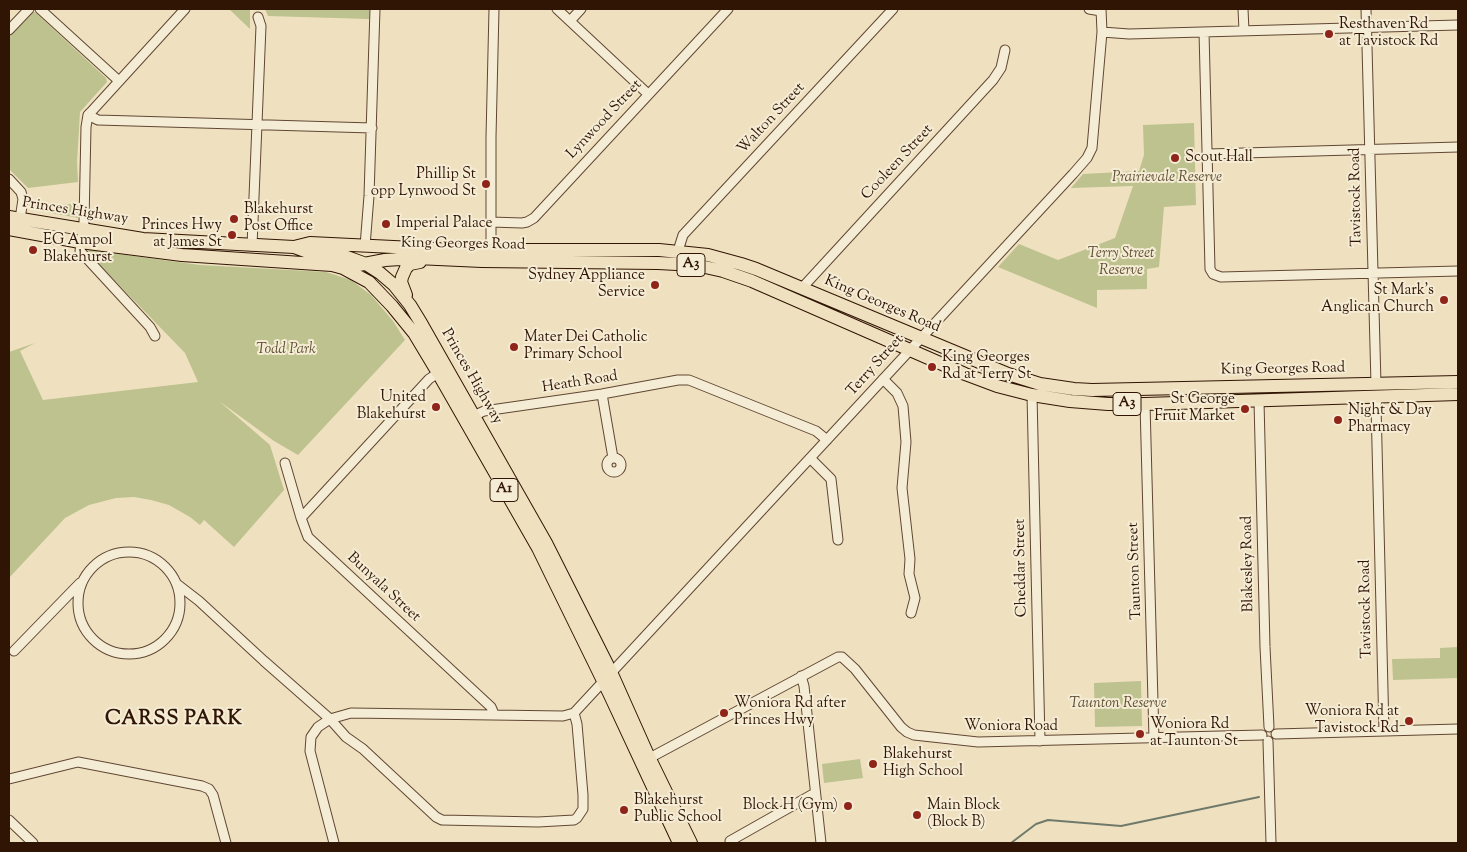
<!DOCTYPE html>
<html>
<head>
<meta charset="utf-8">
<style>
  body { margin:0 }
  #map { position:relative; width:1467px; height:852px; overflow:hidden; background:#efe1bf; font-family:"Sorts Mill Goudy",serif }
  canvas { display:block }
  .frame { position:absolute; inset:0; border:10px solid #301404; pointer-events:none }
</style>
</head>
<body>
<div id="map">
<canvas width="1467" height="852"></canvas>
<div class="frame"></div>
</div>
<script>
const ctx = document.querySelector('canvas').getContext('2d');
ctx.lineJoin = 'round';
function fillPath(path, color) {
  ctx.fillStyle = color;
  ctx.fill(path, 'evenodd');
}
function poly(rows) {
  const path = new Path2D();
  for (const r of rows) {
    if (r.length === 3) {
      path.moveTo(r[0] + r[2], r[1]);
      path.arc(r[0], r[1], r[2], 0, 2 * Math.PI);
      continue;
    }
    path.moveTo(r[0], r[1]);
    for (let i = 2; i < r.length; i += 2) path.lineTo(r[i], r[i + 1]);
  }
  return path;
}
function stroke(path, color, width, dash) {
  ctx.strokeStyle = color;
  ctx.lineWidth = width;
  ctx.lineCap = dash ? 'butt' : 'round';
  ctx.setLineDash(dash || []);
  ctx.stroke(path);
}
function write(font, color, halo, rows, align = 'center') {
  ctx.font = font + ' "Sorts Mill Goudy",serif';
  ctx.lineWidth = 4;
  ctx.setLineDash([]);
  ctx.textBaseline = 'middle';
  ctx.strokeStyle = halo;
  ctx.fillStyle = color;
  for (const [text, x, y, turn = 0] of rows) {
    ctx.save();
    ctx.translate(x, y);
    ctx.rotate((+turn || 0) * Math.PI / 180);
    ctx.textAlign = isNaN(turn) ? turn : align;
    if (halo) ctx.strokeText(text, 0, 0);
    ctx.fillText(text, 0, 0);
    ctx.restore();
  }
}
const green = poly([
  [229,9,250,9,250,29],
  [265,9,370,9,369,19,268,16],
  [32,12,35,12,106,78,107,82,80,112,77,162,78,182,28,188,9,169,9,36],
  [1194,123,1196,205,1164,207,1159,267,1147,269,1147,289,1097,290,1097,308,998,267,1019,244,1058,260,1115,238,1133,186,1071,188,1083,174,1139,171,1144,155,1143,125],
  [32,202,35,202,36,208,78,203,78,218,31,209,29,206],
  [89,250,200,265,326,272,351,280,371,295,393,321,405,340,298,455,274,441,219,401,270,445,284,490,234,547,204,520,200,525,190,517,169,505,151,500,134,497,116,498,89,505,65,518,9,578,9,352,35,343,20,351,43,400,198,382,185,353,88,253],
  [1458,647,1458,678,1393,680,1392,659,1440,658,1440,648],
  [1141,681,1142,726,1095,727,1094,683],
  [860,759,863,778,824,783,822,764]
]);
const stream = poly([
  [1011,843,1036,824,1048,820,1121,826,1259,797]
]);
const minor = poly([
  [40,9,119,81],
  [557,9,648,94],
  [1089,9,1101,11],
  [1243,9,1244,31],
  [1366,9,1376,384],
  [570,21,581,9],
  [9,30,29,9],
  [1102,32,1129,34,1458,25],
  [1204,32,1210,269,1213,274,1221,277,1458,271],
  [88,115,98,120,372,128],
  [1208,154,1458,147],
  [9,179,21,192,23,199,20,219],
  [491,222,522,223,527,222,534,218,728,9],
  [252,246,261,26,258,17],
  [365,246,369,196,375,9],
  [678,251,683,235,893,9],
  [491,256,491,137,494,9],
  [802,288,993,80,1001,68,1005,50],
  [155,336,150,327,80,251,84,222,86,127,88,115,91,112,185,9],
  [883,379,897,393,903,406,906,442,902,488,910,559,909,574,915,598,911,613],
  [602,394,613,458],
  [1032,395,1040,741],
  [1378,396,1376,405,1384,731],
  [1259,401,1265,647,1269,727],
  [1145,404,1154,739],
  [469,418,484,411,602,394,678,380,689,380,816,431,827,440],
  [614,465,7],
  [810,458,831,479,838,540],
  [285,463,301,518,308,537,491,707,494,714],
  [301,518,429,379,438,373],
  [129,603,51],
  [177,584,199,601,264,661,330,719,346,737,363,749,436,817,442,820,538,822,574,820,577,818,583,809,583,795,577,724,574,713],
  [14,651,80,583],
  [801,676,804,686,821,843],
  [1276,734,1458,729],
  [1268,741,1271,843],
  [644,761,838,657,842,657,855,669,901,727,907,732,914,735,978,742,1262,735],
  [9,779,78,762,202,786,209,789,213,795,226,843],
  [9,820,33,843],
  [730,841,815,793],
  [334,843,310,751,311,737,318,727,330,719,351,713,563,716,574,713,1073,174,1087,158,1092,148,1102,32,1101,9]
]);
const highway = poly([
  [9,217,143,239,294,247,310,253,344,256,366,264,380,273,394,285,410,305,421,323,546,543,611,672,648,755,691,843],
  [9,229,80,242,182,255,332,265,343,268,369,282,392,306,414,333,438,373,538,548,609,693,679,843],
  [294,247,310,243,456,250,659,250,708,255,741,264,756,269,1008,374,1040,384,1074,389,1092,390,1458,382],
  [343,268,385,260,416,258,482,261,658,263,696,265,723,271,752,281,965,374,997,386,1032,395,1070,401,1108,404,1145,404,1458,394],
  [406,295,401,282,402,277,406,268,410,264,420,262]
]);
const markers = [
  [1329,34,5,"#8f2418"],
  [1175,158,5,"#8f2418"],
  [486,184,5,"#8f2418"],
  [234,219,5,"#8f2418"],
  [386,224,5,"#8f2418"],
  [232,235,5,"#8f2418"],
  [33,250,5,"#8f2418"],
  [655,285,5,"#8f2418"],
  [1444,300,5,"#8f2418"],
  [514,347,5,"#8f2418"],
  [932,367,5,"#8f2418"],
  [436,407,5,"#8f2418"],
  [1245,409,5,"#8f2418"],
  [1338,420,5,"#8f2418"],
  [724,713,5,"#8f2418"],
  [1409,721,5,"#8f2418"],
  [1140,734,5,"#8f2418"],
  [873,764,5,"#8f2418"],
  [848,806,5,"#8f2418"],
  [624,810,5,"#8f2418"],
  [917,815,5,"#8f2418"]
];
const shields = [
  [691,265,28],
  [1127,404,28],
  [504,490,28]
];
const shieldNames = [
  ["A3",691,265],
  ["A3",1127,404],
  ["A1",504,490]
];
const poiNames = [
  ["Resthaven Rd",1339,25],
  ["at Tavistock Rd",1339,42],
  ["Scout Hall",1185,158],
  ["Phillip St",476,175,"right"],
  ["opp Lynwood St",476,192,"right"],
  ["Blakehurst",244,210],
  ["Post Office",244,227],
  ["Imperial Palace",396,224],
  ["Princes Hwy",222,226,"right"],
  ["at James St",222,243,"right"],
  ["EG Ampol",43,241],
  ["Blakehurst",43,258],
  ["Sydney Appliance",645,276,"right"],
  ["Service",645,293,"right"],
  ["St Mark's",1434,291,"right"],
  ["Anglican Church",1434,308,"right"],
  ["Mater Dei Catholic",524,338],
  ["Primary School",524,355],
  ["King Georges",942,358],
  ["Rd at Terry St",942,375],
  ["United",426,398,"right"],
  ["Blakehurst",426,415,"right"],
  ["St George",1235,400,"right"],
  ["Fruit Market",1235,417,"right"],
  ["Night & Day",1348,411],
  ["Pharmacy",1348,428],
  ["Woniora Rd after",734,704],
  ["Princes Hwy",734,721],
  ["Woniora Rd at",1399,712,"right"],
  ["Tavistock Rd",1399,729,"right"],
  ["Woniora Rd",1150,725],
  ["at Taunton St",1150,742],
  ["Blakehurst",883,755],
  ["High School",883,772],
  ["Blakehurst",634,801],
  ["Public School",634,818],
  ["Block H (Gym)",838,806,"right"],
  ["Main Block",927,806],
  ["(Block B)",927,823]
];
const streetNames = [
  ["Walton Street",772,119,-47],
  ["Lynwood Street",605,120,-47],
  ["Cooleen Street",898,163,-47],
  ["Tavistock Road",1357,197,-91],
  ["Princes Highway",75,212,9],
  ["King Georges Road",463,245,1],
  ["King Georges Road",882,305,23],
  ["Terry Street",876,366,-48],
  ["King Georges Road",1283,370,-1],
  ["Princes Highway",471,377,60],
  ["Heath Road",580,383,-9],
  ["Blakesley Road",1249,564,-91],
  ["Cheddar Street",1022,568,-91],
  ["Taunton Street",1136,571,-92],
  ["Bunyala Street",383,588,43],
  ["Tavistock Road",1367,609,-91],
  ["Woniora Road",1011,727]
];
const parkNames = [
  ["Prairievale Reserve",1167,178],
  ["Terry Street",1121,254],
  ["Reserve",1121,271],
  ["Todd Park",286,350],
  ["Taunton Reserve",1118,704]
];
const districtNames = [
  ["CARSS PARK",174,721]
];
fillPath(green, '#bdc28f');
stroke(stream, '#707a6a', 2);
stroke(minor, '#604733', 11);
stroke(highway, '#301404', 14);
stroke(minor, '#f5ecd5', 9);
stroke(highway, '#efe1bf', 12);
for (const [x, y, r, color] of markers) {
  const dot = new Path2D();
  dot.arc(x, y, r, 0, 2 * Math.PI);
  ctx.fillStyle = color;
  ctx.fill(dot);
  stroke(dot, '#f5ecd5', 2);
}
for (const [x, y, w] of shields) {
  const box = new Path2D();
  box.roundRect(x - w / 2, y - 11.5, w, 23, 4);
  ctx.fillStyle = '#f5ecd5';
  ctx.fill(box);
  stroke(box, '#301404', 1);
}
write('bold 14px', '#301404', null, shieldNames);
write('15px', '#301404', '#f5ecd5', poiNames, 'left');
write('15px', '#301404', '#f5ecd5', streetNames);
write('italic 15px', '#615135', '#f5ecd5', parkNames);
ctx.letterSpacing = '1px';
write('bold 20px', '#301404', '#f5ecd5', districtNames);
ctx.letterSpacing = '0px';
</script>
</body>
</html>
